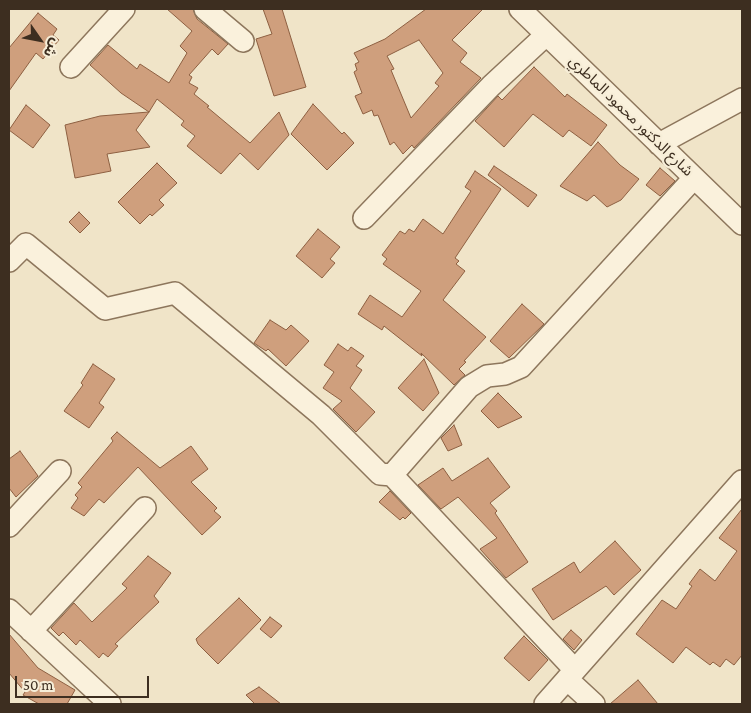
<!DOCTYPE html>
<html>
<head>
<meta charset="utf-8">
<style>
  body { margin:0 }
  #map { position:relative; width:751px; height:713px; overflow:hidden; background:#f0e4c8; font-family:"Crimson Pro","Noto Sans Arabic",serif }
  canvas { display:block }
  .frame { position:absolute; inset:0; border:10px solid #3d2e20; pointer-events:none }
  .north { position:absolute; left:15px; top:15px; width:50px; height:50px; -webkit-text-stroke:4px #f7eed8; paint-order:stroke; rotate:123deg; font-size:14px; font-weight:700; line-height:20px; text-align:center; color:#3d2e20 }
  .north::after { content:''; display:block; margin:auto; width:18px; height:22px; background:#3d2e20; clip-path:polygon(50% 0,100% 100%,50% 72%,0 100%) }
  .scale { position:absolute; left:15px; top:676px; width:134px; height:22px; box-sizing:border-box; border:2px solid #3d2e20; border-top:0; padding-left:6px; font-size:15px; line-height:18px; white-space:nowrap; color:#3d2e20; -webkit-text-stroke:4px #f7eed8; paint-order:stroke }
</style>
</head>
<body>
<div id="map">
<canvas width="751" height="713"></canvas>
<div class="frame"></div>
<div class="north">ش</div>
<div class="scale">50 m</div>
</div>
<script>
const ctx = document.querySelector('canvas').getContext('2d');
ctx.lineJoin = 'round';
function fillPath(path, color) {
  ctx.fillStyle = color;
  ctx.fill(path, 'evenodd');
}
function poly(rows) {
  const path = new Path2D();
  for (const r of rows) {
    path.moveTo(r[0], r[1]);
    for (let i = 2; i < r.length; i += 2) path.lineTo(r[i], r[i + 1]);
  }
  return path;
}
function stroke(path, color, width, dash) {
  ctx.strokeStyle = color;
  ctx.lineWidth = width;
  ctx.lineCap = dash ? 'butt' : 'round';
  ctx.setLineDash(dash || []);
  ctx.stroke(path);
}
function write(font, color, halo, rows, align = 'center') {
  ctx.font = font + ' "Crimson Pro","Noto Sans Arabic",serif';
  ctx.lineWidth = 4.5;
  ctx.setLineDash([]);
  ctx.textBaseline = 'middle';
  ctx.strokeStyle = halo;
  ctx.fillStyle = color;
  for (const [text, x, y, turn = 0] of rows) {
    ctx.save();
    ctx.translate(x, y);
    ctx.rotate((+turn || 0) * Math.PI / 180);
    ctx.textAlign = isNaN(turn) ? turn : align;
    if (halo) ctx.strokeText(text, 0, 0);
    ctx.fillText(text, 0, 0);
    ctx.restore();
  }
}
const building = poly([
  [167,9,193,9,197,19,228,44,218,55,212,49,189,75,192,77,189,83,198,88,194,94,209,106,207,107,250,143,279,112,289,135,258,170,240,153,221,174,187,146,195,136,181,125,184,121,157,99,149,112,121,93,90,65,108,45,137,69,140,64,169,83,187,53,180,46,192,31,167,9],
  [263,9,282,9,306,87,274,96,256,39,272,34,263,9],
  [426,9,483,9,452,40,467,53,460,62,481,78,414,148,412,145,403,154,394,142,390,145,378,115,374,116,372,110,363,114,355,96,362,93,354,72,357,70,355,64,359,62,354,53,385,39,426,9],
  [419,40,443,73,435,83,439,86,411,118,391,70,394,69,387,56,419,40],
  [38,13,57,29,53,35,59,40,43,59,36,53,9,91,9,48,38,13],
  [534,67,565,97,567,94,607,125,591,146,569,130,563,137,533,114,504,147,475,121,498,96,502,100,534,67],
  [313,104,342,134,344,132,354,143,327,170,291,134,313,104],
  [26,105,50,125,33,148,9,130,26,105],
  [149,112,136,130,150,147,107,154,111,171,75,178,65,125,100,116,149,112],
  [598,142,620,165,639,179,621,200,607,207,594,195,587,201,560,186,598,142],
  [157,163,177,183,159,200,164,205,152,216,150,214,140,224,118,202,157,163],
  [494,166,537,195,528,207,488,175,494,166],
  [660,168,675,181,660,196,646,185,660,168],
  [475,171,501,189,455,258,459,261,456,264,465,271,443,300,486,337,464,361,466,362,459,369,465,375,454,385,421,353,422,356,384,326,382,330,358,314,370,295,402,317,421,291,383,264,387,259,382,255,400,231,405,234,409,229,414,232,423,219,443,234,471,191,465,187,475,171],
  [79,212,90,223,80,233,69,222,79,212],
  [318,229,340,247,330,259,335,263,322,278,296,256,318,229],
  [522,304,544,324,509,358,490,341,522,304],
  [270,320,286,330,291,325,309,341,286,366,268,349,266,351,254,343,270,320],
  [338,344,348,351,351,347,364,356,356,366,362,370,350,388,375,412,356,432,333,409,342,401,323,388,334,372,324,365,338,344],
  [424,359,439,393,423,411,398,388,424,359],
  [93,364,115,379,99,403,104,407,89,428,64,411,83,385,81,383,93,364],
  [498,393,522,417,498,428,481,411,498,393],
  [454,425,462,445,448,451,441,438,454,425],
  [117,432,160,468,191,446,208,469,191,482,217,508,214,511,221,517,202,535,138,467,104,503,99,499,84,516,71,508,78,498,75,495,82,487,78,483,113,441,111,438,117,432],
  [20,451,38,476,16,497,9,488,9,459,20,451],
  [488,458,510,487,490,503,497,511,495,513,528,562,506,578,480,549,497,538,458,497,441,509,418,485,443,468,452,481,488,458],
  [390,491,411,513,405,519,403,517,400,520,379,502,390,491],
  [742,509,742,655,734,665,726,659,720,667,713,662,710,665,686,647,673,663,636,634,662,600,676,609,692,586,689,584,700,569,715,581,737,551,719,538,742,509],
  [615,541,641,570,614,595,606,586,553,620,532,589,574,562,580,573,615,541],
  [148,556,171,573,154,596,159,602,115,644,118,646,108,657,103,653,99,658,80,640,76,645,63,632,59,636,51,628,74,603,92,622,127,588,122,584,148,556],
  [239,598,261,620,218,664,198,644,196,639,239,598],
  [270,617,282,626,271,638,260,629,270,617],
  [571,630,582,640,574,650,563,639,571,630],
  [9,634,38,668,75,690,67,704,39,704,23,695,25,692,9,673,9,634],
  [524,636,548,660,529,681,504,658,524,636],
  [638,680,658,704,610,704,638,680],
  [259,687,281,704,255,704,246,695,259,687]
]);
const street = poly([
  [205,9,243,41],
  [520,9,742,224],
  [71,67,124,9],
  [659,144,742,99],
  [364,218,491,86,546,35],
  [9,261,26,244,105,309,175,293,321,415,380,474,392,475,575,670],
  [392,475,469,387,487,376,505,374,521,367,694,178],
  [9,526,60,471],
  [9,610,110,704],
  [31,631,145,508],
  [567,679,594,704],
  [545,704,742,481]
]);
const streetNames = [
  ["شارع الدكتور محمود الماطري",631,116,44]
];
fillPath(building, '#cf9f7d');
stroke(building, '#8d5f41', 1);
stroke(street, '#8d765c', 24);
stroke(street, '#faf1dc', 21);
write('15px', '#3d2e20', '#f7eed8', streetNames);
</script>
</body>
</html>
